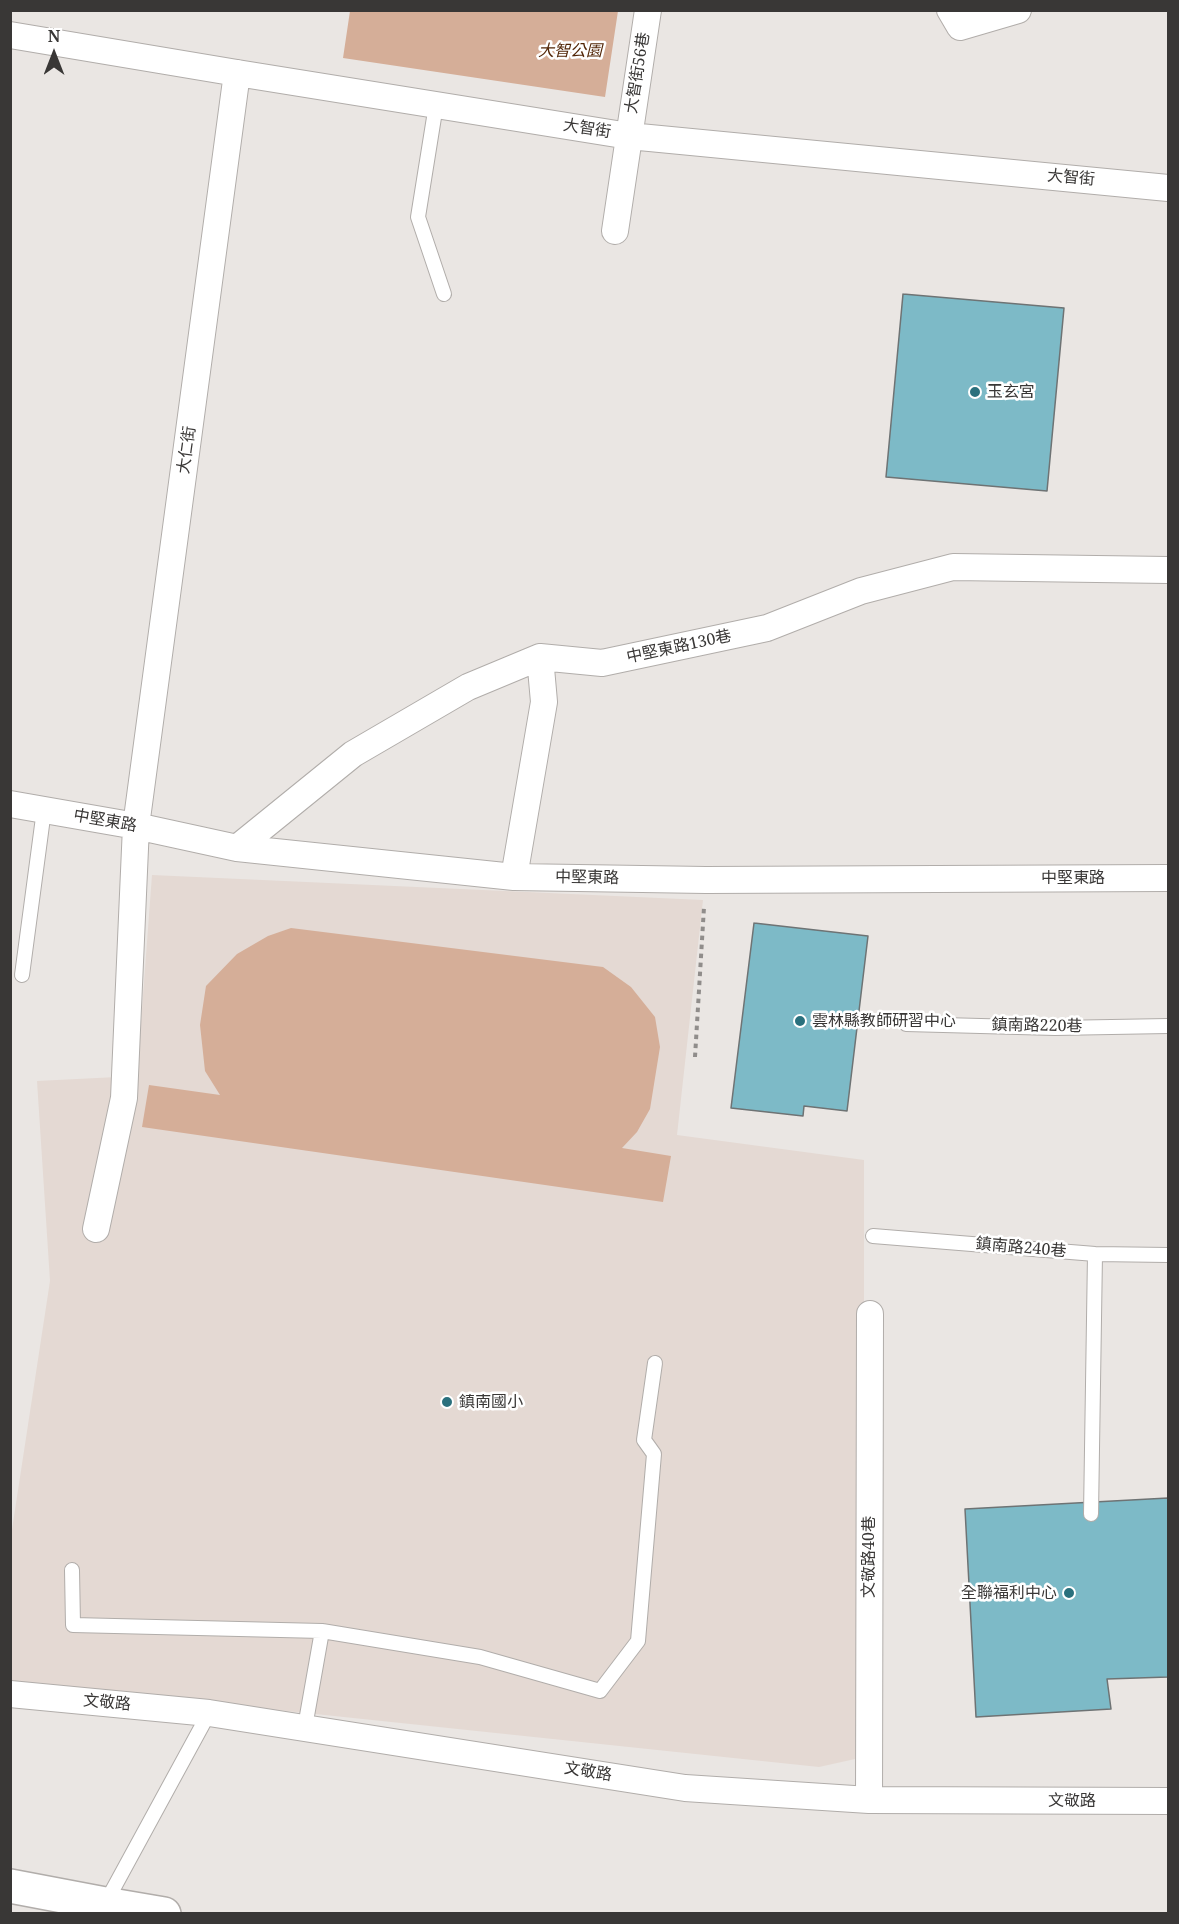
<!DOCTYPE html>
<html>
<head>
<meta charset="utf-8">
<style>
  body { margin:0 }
  #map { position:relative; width:1179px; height:1924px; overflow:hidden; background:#eae6e3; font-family:"Noto Serif",serif }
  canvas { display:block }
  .frame { position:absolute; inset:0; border:12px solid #393736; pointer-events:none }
  .north { position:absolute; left:24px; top:24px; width:60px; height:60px; -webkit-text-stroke:4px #fff; paint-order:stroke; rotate:0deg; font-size:16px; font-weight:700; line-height:24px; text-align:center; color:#393736 }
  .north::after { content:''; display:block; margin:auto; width:21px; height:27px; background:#393736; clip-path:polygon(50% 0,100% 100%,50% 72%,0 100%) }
</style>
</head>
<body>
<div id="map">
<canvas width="1179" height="1924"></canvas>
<div class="frame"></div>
<div class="north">N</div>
</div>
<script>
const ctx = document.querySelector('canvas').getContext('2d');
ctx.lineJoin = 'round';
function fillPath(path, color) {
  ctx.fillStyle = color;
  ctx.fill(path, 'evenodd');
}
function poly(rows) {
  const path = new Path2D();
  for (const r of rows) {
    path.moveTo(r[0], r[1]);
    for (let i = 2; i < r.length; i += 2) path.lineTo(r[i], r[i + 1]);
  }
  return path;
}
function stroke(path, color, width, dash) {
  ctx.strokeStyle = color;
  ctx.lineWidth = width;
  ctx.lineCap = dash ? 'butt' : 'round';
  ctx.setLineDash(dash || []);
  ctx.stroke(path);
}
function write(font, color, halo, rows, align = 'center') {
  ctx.font = font + ' "Noto Serif","Noto Sans TC",serif';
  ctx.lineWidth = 5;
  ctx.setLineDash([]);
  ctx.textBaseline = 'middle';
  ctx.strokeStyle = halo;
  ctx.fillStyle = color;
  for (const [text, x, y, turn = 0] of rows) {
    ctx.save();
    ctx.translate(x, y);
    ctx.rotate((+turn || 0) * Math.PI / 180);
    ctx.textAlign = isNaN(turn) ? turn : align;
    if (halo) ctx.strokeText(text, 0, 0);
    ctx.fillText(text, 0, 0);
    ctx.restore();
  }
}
const built = poly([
  [152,875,703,900,677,1135,864,1160,864,1524,855,1759,819,1767,11,1682,11,1536,50,1281,37,1081,137,1076]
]);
const green = poly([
  [350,11,618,11,605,97,343,58],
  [291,928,603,967,631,987,655,1017,660,1047,650,1109,637,1132,622,1148,671,1156,663,1202,142,1127,149,1085,220,1095,205,1071,200,1025,206,986,237,954,268,936]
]);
const building = poly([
  [903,294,1064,308,1047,491,886,477,903,294],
  [754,923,868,936,847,1111,804,1106,803,1116,731,1108,754,923],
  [1168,1498,1168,1677,1107,1679,1111,1709,976,1717,965,1509,1168,1498]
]);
const path = poly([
  [695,1057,704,907]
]);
const service = poly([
  [436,105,418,217,444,294],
  [22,975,44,810],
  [906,1024,1055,1028,1168,1026],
  [873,1236,1095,1254,1168,1255],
  [1091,1514,1095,1254],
  [72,1570,73,1625,322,1631,480,1657,600,1691,638,1641,654,1454,644,1440,655,1363],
  [305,1727,322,1631],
  [105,1904,209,1713]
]);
const minor = poly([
  [950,10,960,27,1018,10],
  [10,35,237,73,629,136,1168,188],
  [615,231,648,10],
  [10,804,136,826,237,848,514,877,706,880,1168,878],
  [237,848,353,754,468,687,540,657,602,663,767,628,861,591,953,567,1168,570],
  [514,877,544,702,540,657],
  [96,1229,124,1098,136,826,237,73],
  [10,1694,209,1713,685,1788,869,1800,1168,1801],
  [869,1800,870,1314]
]);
const secondary = poly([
  [10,1886,105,1904,164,1914]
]);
const markers = [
  [975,392,6,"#2a707d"],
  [800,1021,6,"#2a707d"],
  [447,1402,6,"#2a707d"],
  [1069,1593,6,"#2a707d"]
];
const parkNames = [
  ["大智公園",570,51]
];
const streetNames = [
  ["大智街56巷",638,73,-81],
  ["大智街",587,129,9],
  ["大智街",1071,178,5],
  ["大仁街",187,450,-82],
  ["中堅東路130巷",679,647,-12],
  ["中堅東路",105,821,10],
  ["中堅東路",587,878,1],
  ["中堅東路",1073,878],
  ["鎮南路220巷",1037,1026,1],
  ["鎮南路240巷",1021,1248,5],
  ["文敬路40巷",869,1557,-90],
  ["文敬路",107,1703,5],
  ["文敬路",588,1772,9],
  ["文敬路",1072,1801]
];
const poiNames = [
  ["玉玄宮",987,392],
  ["雲林縣教師研習中心",812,1021],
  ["鎮南國小",459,1402],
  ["全聯福利中心",1057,1593,"right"]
];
fillPath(built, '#e4d9d3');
fillPath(green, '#d5ae98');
fillPath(building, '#7dbac7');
stroke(building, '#6e7374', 1.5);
stroke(service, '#b1adaa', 16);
stroke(minor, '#b1adaa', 28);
stroke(secondary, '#b1adaa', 36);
stroke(path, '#908d8b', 4, [4.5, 4.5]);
stroke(service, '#fff', 14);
stroke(minor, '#fff', 26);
stroke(secondary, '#fff', 33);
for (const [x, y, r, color] of markers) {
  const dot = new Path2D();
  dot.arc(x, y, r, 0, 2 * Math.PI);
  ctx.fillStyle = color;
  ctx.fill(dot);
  stroke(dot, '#fff', 2);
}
write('italic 16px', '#522607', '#fff', parkNames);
write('16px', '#393736', '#fff', streetNames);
write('16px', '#393736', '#fff', poiNames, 'left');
</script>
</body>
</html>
